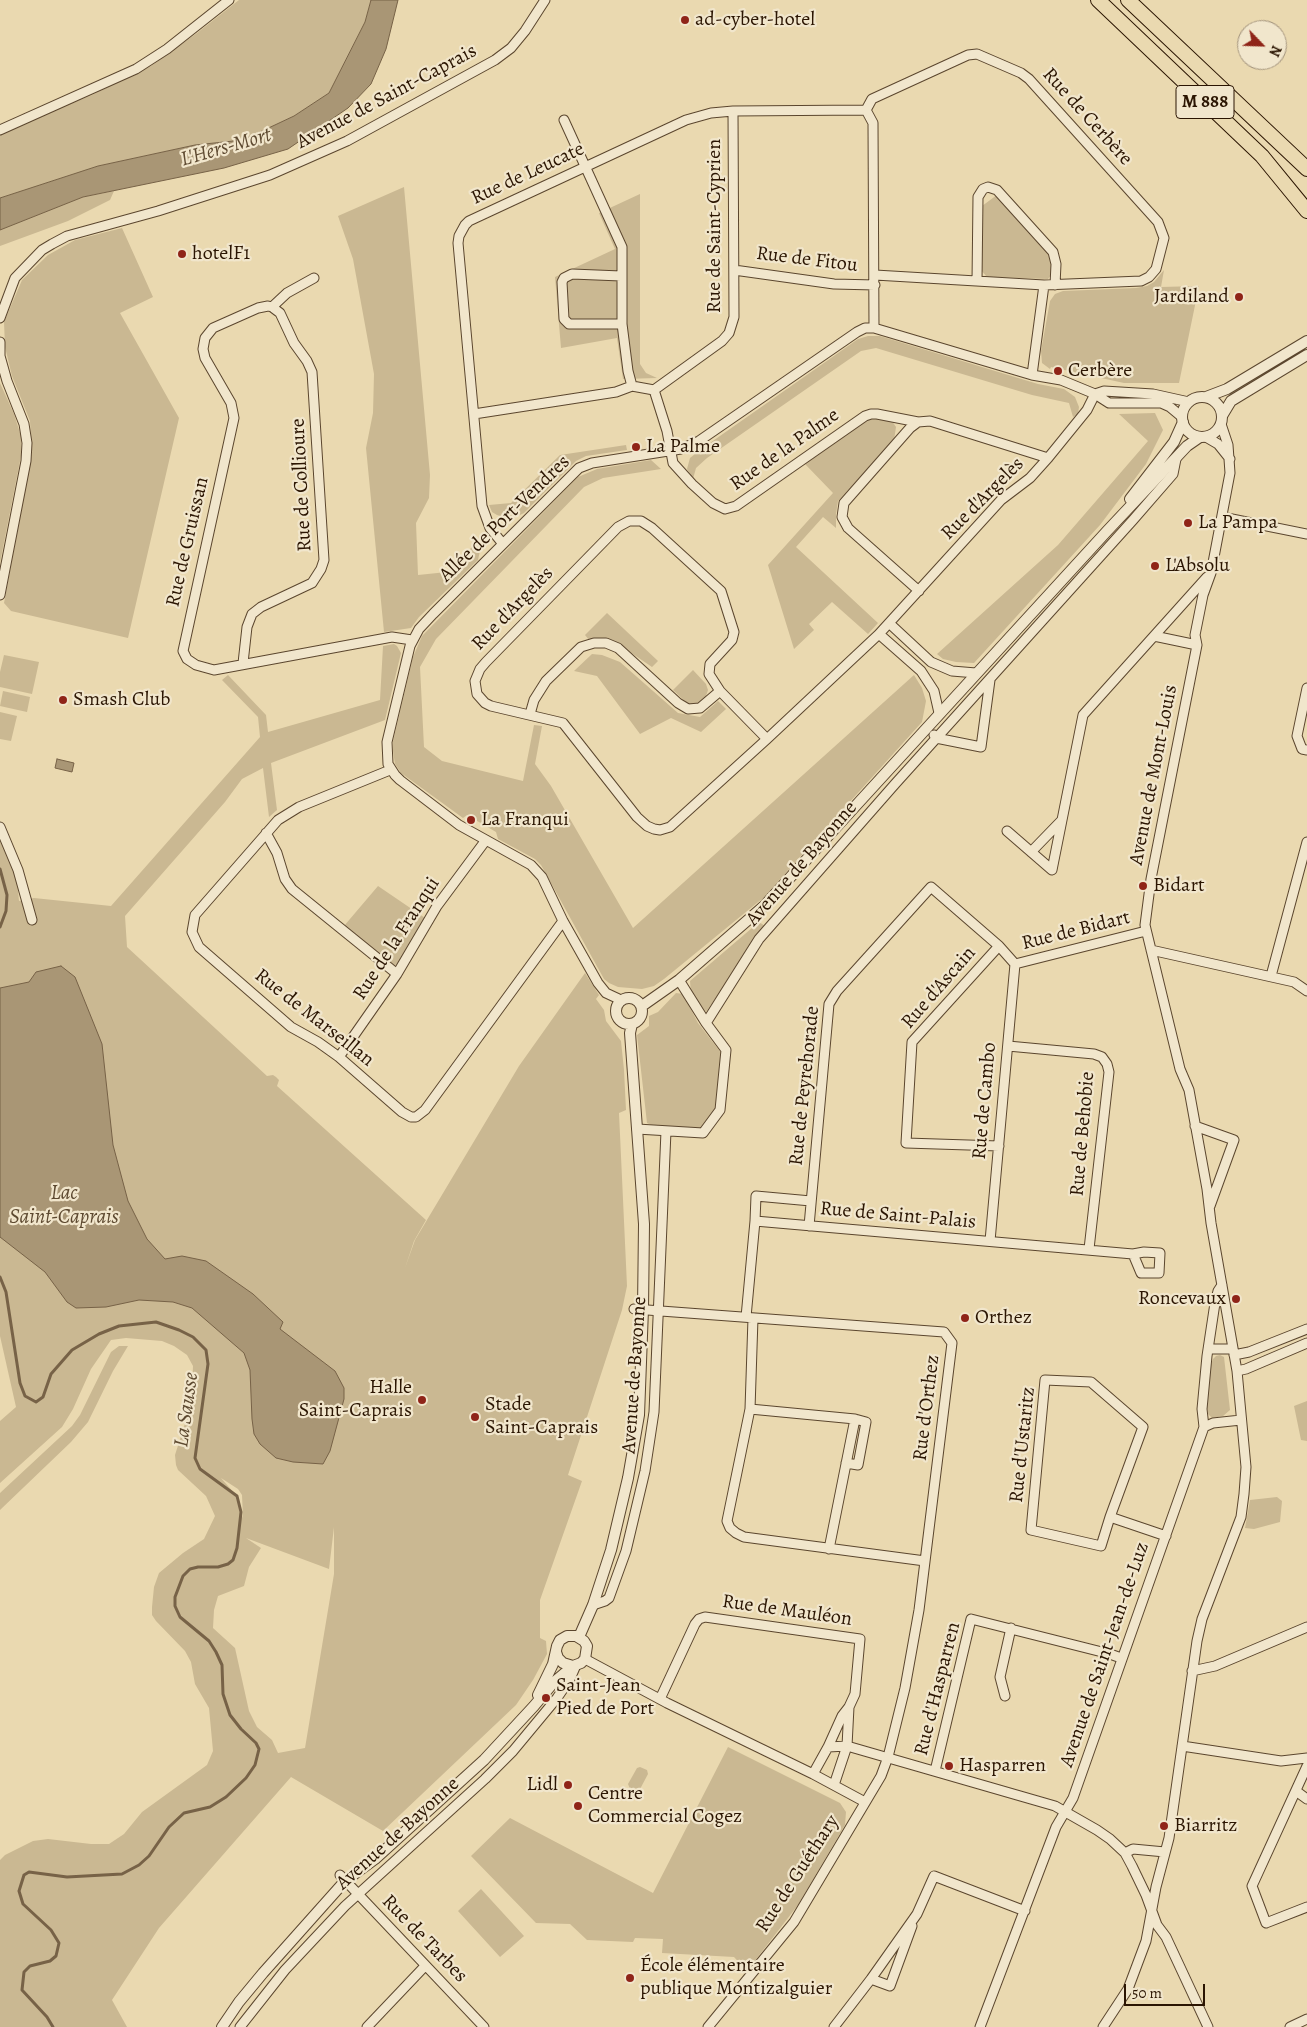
<!DOCTYPE html>
<html>
<head>
<meta charset="utf-8">
<style>
  body { margin:0 }
  #map { position:relative; width:1307px; height:2027px; overflow:hidden; background:#ead9b0; font-family:Alegreya,serif }
  canvas { display:block }
  .north { position:absolute; left:1237px; top:20px; width:50px; height:50px; box-sizing:border-box; background:#f1e6cc; border:1px solid #a2927b; border-radius:50%; rotate:114deg; font-size:14px; font-weight:700; line-height:20px; text-align:center; color:#2b1502 }
  .north::after { content:''; display:block; margin:auto; width:18px; height:22px; background:#8f2418; clip-path:polygon(50% 0,100% 100%,50% 72%,0 100%) }
  .scale { position:absolute; left:1124px; top:1984px; width:81px; height:22px; box-sizing:border-box; border:2px solid #2b1502; border-top:0; padding-left:6px; font-size:15px; line-height:18px; white-space:nowrap; color:#2b1502; -webkit-text-stroke:4px #f1e6cc; paint-order:stroke }
</style>
</head>
<body>
<div id="map">
<canvas width="1307" height="2027"></canvas>
<div class="north">N</div>
<div class="scale">50 m</div>
</div>
<script>
const ctx = document.querySelector('canvas').getContext('2d');
ctx.lineJoin = 'round';
function fillPath(path, color) {
  ctx.fillStyle = color;
  ctx.fill(path, 'evenodd');
}
function poly(rows) {
  const path = new Path2D();
  for (const r of rows) {
    if (r.length === 3) {
      path.moveTo(r[0] + r[2], r[1]);
      path.arc(r[0], r[1], r[2], 0, 2 * Math.PI);
      continue;
    }
    path.moveTo(r[0], r[1]);
    for (let i = 2; i < r.length; i += 2) path.lineTo(r[i], r[i + 1]);
  }
  return path;
}
function stroke(path, color, width, dash) {
  ctx.strokeStyle = color;
  ctx.lineWidth = width;
  ctx.lineCap = dash ? 'butt' : 'round';
  ctx.setLineDash(dash || []);
  ctx.stroke(path);
}
function write(font, color, halo, rows, align = 'center') {
  ctx.font = font + ' Alegreya,serif';
  ctx.lineWidth = 4.5;
  ctx.setLineDash([]);
  ctx.textBaseline = 'middle';
  ctx.strokeStyle = halo;
  ctx.fillStyle = color;
  for (const [text, x, y, turn = 0] of rows) {
    ctx.save();
    ctx.translate(x, y);
    ctx.rotate((+turn || 0) * Math.PI / 180);
    ctx.textAlign = isNaN(turn) ? turn : align;
    if (halo) ctx.strokeText(text, 0, 0);
    ctx.fillText(text, 0, 0);
    ctx.restore();
  }
}
const green = poly([
  [239,0,371,0,365,22,329,93,294,116,243,140,195,145,98,166,0,198,0,133,92,95,151,66,197,33],
  [404,187,430,475,429,498,416,523,418,575,447,572,480,539,481,546,478,560,419,617,411,628,384,632,366,448,373,413,374,374,353,259,338,216],
  [114,191,110,200,68,221,0,246,0,230,83,197],
  [640,194,640,364,646,373,657,378,623,379,617,338,561,348,555,277,615,249,599,213],
  [997,195,1051,256,1051,275,1048,279,987,277,980,269,982,206],
  [122,228,153,297,120,313,179,418,128,638,11,611,4,603,32,453,30,421,12,376,5,347,4,322,22,280,48,255,75,240],
  [1164,270,1161,287,1199,286,1179,383,1124,383,1051,367,1050,369,1042,363,1041,351,1050,301,1055,294,1063,291,1136,288,1147,286,1154,282],
  [868,336,880,336,1038,384,1064,389,1075,397,1079,407,1078,414,1073,417,1069,403,1032,395,876,348,861,351,707,458,696,468,693,479,687,469,690,458,700,450,858,339],
  [0,383,14,414,21,436,21,456,0,563],
  [1155,413,1163,430,1146,464,1100,525,974,663,956,662,943,659,937,654,1058,545,1148,441,1119,414],
  [874,417,892,421,896,427,894,440,838,501,836,514,836,528,823,517,796,547,878,623,868,634,832,602,809,624,814,630,794,649,768,565,833,493,805,464,866,420],
  [626,445,627,450,586,456,576,461,524,513,516,517,508,518,497,515,492,512,489,505,511,503,560,455],
  [651,460,661,469,603,478,584,487,436,639,420,667,424,747,442,761,523,781,534,725,542,726,535,764,551,786,633,928,914,675,922,688,926,701,922,722,763,898,664,979,654,986,642,989,618,987,609,983,604,979,541,865,535,859,498,839,496,832,467,815,463,818,401,773,395,764,393,751,393,741,413,657,422,636,578,477,597,469],
  [607,613,658,661,652,667,627,650,606,641,589,640,585,635],
  [394,644,397,646,401,653,385,720,271,763,277,810,269,817,263,768,242,779,225,802,125,916,127,947,267,1076,273,1075,276,1077,279,1080,277,1086,426,1220,414,1241,405,1268,415,1240,519,1066,585,973,599,995,596,999,604,1010,606,1021,621,1041,624,1070,626,1110,619,1113,627,1286,622,1310,568,1475,582,1481,540,1600,540,1638,546,1641,547,1654,533,1680,516,1705,383,1831,291,1777,159,1928,112,2000,127,2027,0,2027,0,1860,5,1855,33,1841,48,1839,91,1844,109,1844,124,1834,142,1812,207,1765,213,1751,209,1708,195,1684,191,1662,185,1651,156,1621,152,1615,152,1607,154,1587,159,1573,183,1553,204,1539,215,1516,206,1496,178,1470,176,1465,175,1455,186,1420,192,1388,193,1366,187,1355,174,1346,162,1341,126,1338,111,1340,91,1369,73,1409,62,1427,0,1483,0,1421,16,1407,0,1336,0,840,17,880,19,901,34,898,111,906,260,737,258,717,222,680,228,675,266,715,268,732,380,700,383,646],
  [221,1478,238,1489,242,1495,243,1518,235,1494],
  [334,1527,334,1574,305,1748,278,1753,272,1740,257,1727,249,1711,235,1648,213,1628,214,1610,218,1596,244,1586,249,1567,261,1548,246,1538,329,1569],
  [592,654,602,655,620,662,678,713,700,717,718,701,726,709,701,732,671,718,640,734,597,676,574,671],
  [4,655,39,662,32,694,0,687,0,672],
  [693,670,706,684,708,690,705,699,698,705,690,706,673,690],
  [3,691,30,697,27,712,0,706],
  [0,712,17,716,11,741,0,739],
  [378,886,425,918,398,963,394,966,344,926],
  [759,922,765,926,706,1012,691,993,690,981],
  [676,993,683,994,698,1023,722,1054,716,1109,705,1125,699,1130,655,1127,647,1123,637,1035,649,1026,649,1016,658,1012],
  [119,1346,128,1346,113,1371,88,1422,71,1442,0,1510,0,1493,72,1426,80,1415,111,1352],
  [1220,1355,1224,1357,1230,1410,1223,1416,1212,1418,1208,1414,1206,1403,1209,1370,1213,1359,1216,1356],
  [1307,1401,1307,1441,1301,1440,1294,1406],
  [1277,1497,1282,1501,1280,1522,1254,1529,1245,1528,1250,1500],
  [728,1747,840,1803,846,1812,845,1825,798,1905,747,1971,734,1957,662,1953,663,1939,635,1938,633,1942,587,1940,570,1924,536,1923,471,1856,510,1818,653,1893],
  [640,1767,647,1770,648,1774,639,1791,636,1792,630,1789,628,1784,637,1768],
  [481,1889,524,1936,500,1957,458,1911]
]);
const water = poly([
  [371,0,398,0,386,49,371,84,348,108,288,149,224,168,83,197,0,230,0,198,98,166,195,145,243,140,294,116,329,93,365,22,371,0],
  [57,759,74,763,72,772,55,768,57,759],
  [61,966,75,977,102,1044,113,1145,128,1201,147,1239,165,1259,182,1256,206,1261,253,1294,283,1322,280,1329,335,1371,344,1388,344,1399,330,1451,323,1464,293,1462,276,1458,260,1444,254,1434,252,1419,250,1370,244,1353,192,1308,173,1302,139,1300,106,1307,76,1308,67,1302,45,1272,0,1237,0,988,29,982,36,972,61,966]
]);
const stream = poly([
  [0,869,7,895,6,911,0,927],
  [0,1277,6,1292,20,1383,25,1396,36,1402,43,1397,51,1374,72,1350,99,1334,119,1326,156,1322,179,1330,193,1337,206,1350,208,1364,195,1458,200,1469,237,1496,241,1512,237,1548,233,1560,228,1564,218,1567,198,1567,190,1569,183,1576,175,1597,175,1606,180,1617,209,1641,216,1652,222,1665,223,1694,230,1715,241,1729,256,1743,259,1749,255,1765,246,1778,226,1797,210,1807,184,1813,169,1827,149,1856,139,1865,122,1874,67,1877,29,1872,24,1875,19,1891,23,1904,51,1930,59,1943,56,1956,50,1961,30,1966,24,1972,22,1990,47,2017,53,2027]
]);
const minor = poly([
  [564,120,622,247,622,324,628,371,632,386],
  [0,130,136,69,167,49,229,0],
  [734,270,834,284,875,285],
  [875,275,1044,285],
  [621,276,572,274,564,278,562,282,564,319,569,324,622,324],
  [314,278,287,293,272,307,268,306,258,308,213,328,205,338,203,349,205,358,231,403,234,418,183,651,187,659,196,665,214,670,392,637,412,640],
  [977,281,978,197,983,189,988,187,997,190,1053,252,1056,264,1055,285],
  [0,318,15,278,42,250,52,244,67,236,158,211,270,175,347,141,495,60,511,48,525,31,545,0],
  [874,328,873,123,866,110,872,99,968,55,977,54,1021,73,1029,79,1158,222,1164,238,1156,269,1149,277,1141,281,1044,285,1032,375],
  [0,342,0,356,7,381,24,424,27,443,26,461,0,595],
  [654,390,667,431,673,463,692,484,713,503,725,509,736,506,865,416,871,414,877,414,918,422],
  [1095,394,1104,391,1153,394,1189,402],
  [474,414,616,392,632,386,654,390,722,341,729,333,734,317,733,111],
  [1206,437,1218,444,1230,459],
  [1222,517,1307,534],
  [503,544,490,528,482,506,458,243,459,236,465,225,469,221,686,120,711,113,733,111,866,110],
  [919,591,848,528,842,517,844,503,910,428,918,422,930,421,1048,458],
  [889,623,931,662,952,671,976,673],
  [879,634,921,671,934,691,939,713],
  [1154,636,1197,645],
  [243,663,247,627,252,614,261,607,312,583,321,569,324,560,312,372,307,361,294,343,280,313,272,307],
  [1307,688,1297,736,1302,749,1307,750],
  [530,714,534,700,546,681,581,647,594,643,606,643,618,648,678,703,688,709,700,708,720,691],
  [934,735,936,738,981,747,990,680],
  [767,739,720,691,709,674,710,664,732,640,734,632,721,591,652,528,641,521,629,521,618,527,486,662,480,669,475,681,477,694,485,703,491,706,563,723,637,817,647,826,654,829,660,830,670,827,767,739,879,634,1001,500,1030,478,1048,458,1087,410,1095,394],
  [390,770,299,807,278,820,195,915,192,932,199,947,291,1027,318,1042,339,1057,402,1112,411,1117,416,1117,425,1110,563,921],
  [0,827,18,870,32,920],
  [1007,831,1052,870,1083,715,1207,577],
  [266,833,277,853,285,879,292,889,397,974],
  [1031,852,1062,820],
  [1151,950,1294,982,1307,991],
  [1015,964,1146,931],
  [1271,976,1307,842],
  [679,980,706,1023],
  [621,1000,606,993,598,983,563,921,542,877,531,865,459,825,400,780,395,775,388,764,387,742,410,646,419,629,433,614,579,468,592,463,681,449,699,441,857,332,865,328,874,328,1032,375,1061,380,1095,394,1109,403,1161,403,1170,407,1182,417],
  [1008,1046,1094,1054,1102,1057,1107,1064,1109,1072,1089,1249],
  [339,1057,397,974,437,906,486,840],
  [1195,1126,1234,1140,1210,1206],
  [637,1129,703,1133,720,1110,726,1050,706,1023,759,939,895,784,1133,520,1173,474,1176,459],
  [999,1146,906,1143,912,1042,999,946],
  [755,1221,756,1196,811,1201],
  [809,1226,829,1004,837,991,931,887,999,946,1015,964],
  [990,1241,1015,964],
  [634,1309,944,1332,952,1343,919,1610,905,1688,888,1757,881,1776,794,1922,708,2027],
  [746,1317,755,1221,1133,1254,1141,1273,1159,1273,1160,1253,1144,1252,1133,1254],
  [753,1318,750,1409,727,1521,730,1528,736,1533,744,1537,925,1561],
  [1209,1349,1233,1349],
  [1234,1355,1249,1352,1307,1329],
  [1237,1371,1246,1369,1307,1343],
  [750,1409,855,1419,829,1549],
  [1204,1427,1213,1423,1241,1420],
  [846,1463,858,1465,866,1422,855,1419],
  [1110,1517,1101,1546,1031,1530,1045,1380,1091,1382,1143,1427,1110,1517,1166,1536],
  [593,1605,605,1601,609,1598,626,1551,645,1471,654,1412,666,1131],
  [585,1659,667,1703,813,1774,865,1802],
  [1192,1671,1215,1666,1307,1627],
  [1005,1696,1000,1677,1011,1628],
  [660,1699,695,1624,699,1619,705,1617,860,1639,855,1694,849,1707,847,1746,834,1785],
  [1182,1746,1281,1761,1307,1758],
  [828,1747,842,1716,849,1707],
  [1307,1766,1252,1886,1266,1923,1307,1907],
  [935,1771,971,1619,1110,1654,1121,1658],
  [813,1774,828,1747,847,1746,1055,1806,1097,1830,1110,1839,1125,1853,1132,1866,1146,1895,1157,1925,1166,1937,1208,2027],
  [1296,1791,1307,1799],
  [1125,1853,1133,1849,1165,1852],
  [340,1875,484,2027],
  [871,1979,890,1986,912,1926],
  [240,2027,285,1970,345,1906,485,1779,513,1751,557,1698,570,1679,576,1665],
  [367,2027,425,1966],
  [834,2027,871,1979,917,1914,934,1876,1025,1911],
  [980,2027,1056,1827,1073,1798,1204,1427,1202,1409,1207,1356,1215,1303,1218,1291,1222,1285],
  [1103,2027,1128,1989,1146,1941,1156,1887,1169,1838,1197,1641,1202,1619,1241,1517,1244,1494,1246,1467,1237,1371,1211,1223,1207,1189,1189,1090,1180,1069,1145,925,1151,879,1197,645,1195,635,1203,595,1211,573,1230,473,1228,445,1221,424],
  [1290,2027,1307,2019]
]);
const tertiary = poly([
  [1202,417,20],
  [1206,397,1227,389,1307,341],
  [1222,416,1231,401,1307,355],
  [1130,499,1174,442,1183,422],
  [629,1011,13],
  [642,1006,679,980,764,906,1108,530,1187,446,1200,437],
  [579,1637,593,1605,611,1550,628,1478,639,1415,643,1309,644,1224,630,1033,632,1024],
  [538,1695,553,1664,557,1646,560,1640,567,1636,576,1636,584,1641,587,1646,585,1659,581,1663,573,1666,563,1663,558,1658,556,1652],
  [222,2027,239,2002,263,1973,345,1881,375,1859,484,1760,534,1706,554,1682,573,1666]
]);
const primary = poly([
  [1098,0,1262,156,1307,211],
  [1128,0,1307,169]
]);
const markers = [
  [685,20,5,"#8f2418"],
  [182,254,5,"#8f2418"],
  [1239,297,5,"#8f2418"],
  [1058,371,5,"#8f2418"],
  [636,447,5,"#8f2418"],
  [1188,523,5,"#8f2418"],
  [1155,566,5,"#8f2418"],
  [63,700,5,"#8f2418"],
  [471,820,5,"#8f2418"],
  [1143,886,5,"#8f2418"],
  [1236,1299,5,"#8f2418"],
  [965,1318,5,"#8f2418"],
  [422,1400,5,"#8f2418"],
  [475,1417,5,"#8f2418"],
  [546,1698,5,"#8f2418"],
  [949,1766,5,"#8f2418"],
  [568,1785,5,"#8f2418"],
  [578,1806,5,"#8f2418"],
  [1164,1826,5,"#8f2418"],
  [630,1978,5,"#8f2418"]
];
const shields = [
  [1205,102,58]
];
const shieldNames = [
  ["M 888",1205,102]
];
const poiNames = [
  ["ad-cyber-hotel",695,20],
  ["hotelF1",192,254],
  ["Jardiland",1229,297,"right"],
  ["Cerbère",1068,371],
  ["La Palme",646,447],
  ["La Pampa",1198,523],
  ["L'Absolu",1165,566],
  ["Smash Club",73,700],
  ["La Franqui",481,820],
  ["Bidart",1153,886],
  ["Roncevaux",1226,1299,"right"],
  ["Orthez",975,1318],
  ["Halle",412,1388,"right"],
  ["Saint-Caprais",412,1411,"right"],
  ["Stade",485,1405],
  ["Saint-Caprais",485,1428],
  ["Saint-Jean",556,1686],
  ["Pied de Port",556,1709],
  ["Hasparren",959,1766],
  ["Lidl",558,1785,"right"],
  ["Centre",588,1794],
  ["Commercial Cogez",588,1817],
  ["Biarritz",1174,1826],
  ["École élémentaire",640,1966],
  ["publique Montizalguier",640,1989]
];
const streetNames = [
  ["Avenue de Saint-Caprais",387,97,-28],
  ["Rue de Cerbère",1087,117,48],
  ["Rue de Leucate",528,174,-25],
  ["Rue de Saint-Cyprien",715,226,-90],
  ["Rue de Fitou",807,260,7],
  ["Rue de la Palme",785,450,-35],
  ["Rue de Collioure",302,485,-93],
  ["Rue d'Argelès",983,499,-45],
  ["Allée de Port-Vendres",505,519,-44],
  ["Rue de Gruissan",188,542,-77],
  ["Rue d'Argelès",513,609,-46],
  ["Avenue de Mont-Louis",1154,775,-79],
  ["Avenue de Bayonne",802,864,-49],
  ["Rue de Bidart",1076,931,-14],
  ["Rue de la Franqui",397,939,-57],
  ["Rue d'Ascain",939,988,-49],
  ["Rue de Marseillan",314,1018,38],
  ["Rue de Peyrehorade",805,1086,-84],
  ["Rue de Cambo",985,1101,-85],
  ["Rue de Behobie",1083,1134,-85],
  ["Rue de Saint-Palais",898,1216,5],
  ["Avenue de Bayonne",635,1375,-86],
  ["Rue d'Orthez",927,1408,-83],
  ["Rue d'Ustaritz",1023,1445,-84],
  ["Rue de Mauléon",787,1611,8],
  ["Avenue de Saint-Jean-de-Luz",1105,1655,-71],
  ["Rue d'Hasparren",938,1689,-76],
  ["Avenue de Bayonne",398,1834,-42],
  ["Rue de Guéthary",798,1874,-57],
  ["Rue de Tarbes",424,1939,46]
];
const waterNames = [
  ["L'Hers-Mort",226,148,-16],
  ["Lac",64,1194],
  ["Saint-Caprais",64,1218],
  ["La Sausse",187,1410,-82]
];
fillPath(green, '#cab892');
fillPath(water, '#a99675');
stroke(water, '#776247', 1);
stroke(stream, '#776247', 3);
stroke(minor, '#5b462e', 11);
stroke(tertiary, '#5b462e', 12);
stroke(primary, '#2b1502', 16);
stroke(minor, '#f1e6cc', 9);
stroke(tertiary, '#f1e6cc', 10);
stroke(primary, '#ead9b0', 14);
for (const [x, y, r, color] of markers) {
  const dot = new Path2D();
  dot.arc(x, y, r, 0, 2 * Math.PI);
  ctx.fillStyle = color;
  ctx.fill(dot);
  stroke(dot, '#f1e6cc', 2);
}
for (const [x, y, w] of shields) {
  const box = new Path2D();
  box.roundRect(x - w / 2, y - 16.5, w, 33, 4);
  ctx.fillStyle = '#f1e6cc';
  ctx.fill(box);
  stroke(box, '#2b1502', 1);
}
write('bold 19px', '#2b1502', null, shieldNames);
write('20px', '#2b1502', '#f1e6cc', poiNames, 'left');
write('20px', '#2b1502', '#f1e6cc', streetNames);
write('italic 21px', '#5d4930', '#f1e6cc', waterNames);
</script>
</body>
</html>
